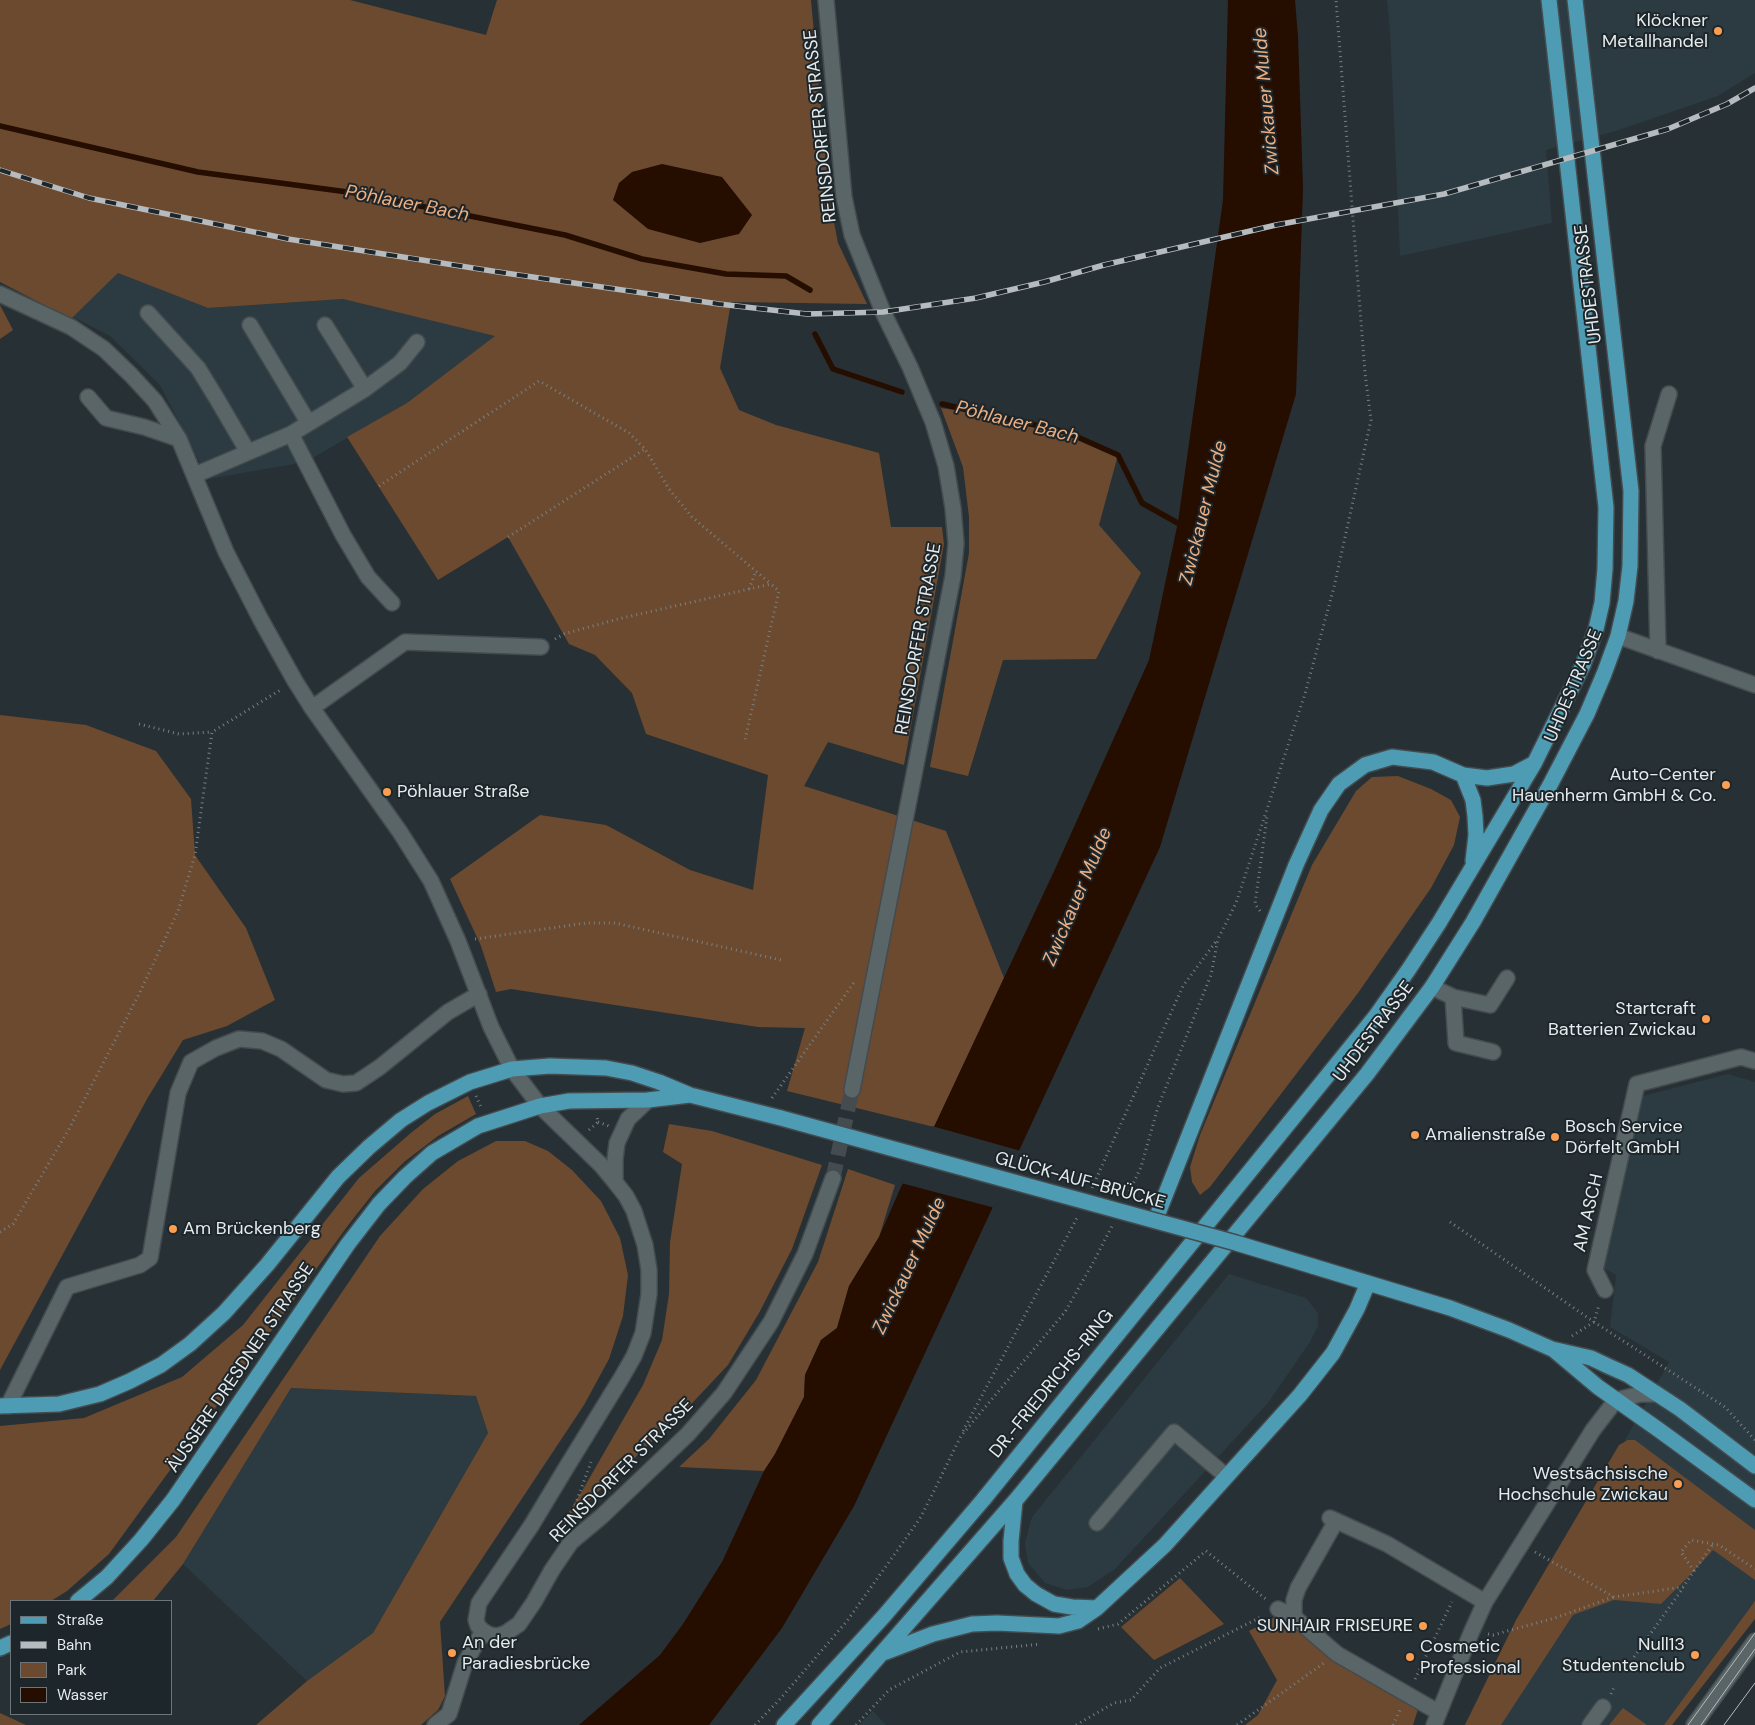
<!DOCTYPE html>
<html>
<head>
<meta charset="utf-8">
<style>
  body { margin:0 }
  #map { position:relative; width:1755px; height:1725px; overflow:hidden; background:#273034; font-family:"DM Sans",sans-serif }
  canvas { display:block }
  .legend { position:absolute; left:10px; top:1600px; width:162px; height:115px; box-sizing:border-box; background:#1d262a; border:1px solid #6d7578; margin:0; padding:6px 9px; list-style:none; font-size:15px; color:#e6ecee }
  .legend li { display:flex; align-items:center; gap:10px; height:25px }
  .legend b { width:25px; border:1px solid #6d7578 }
</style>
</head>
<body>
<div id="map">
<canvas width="1755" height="1725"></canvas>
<ul class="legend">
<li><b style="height:6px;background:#4e9cb4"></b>Straße</li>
<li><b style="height:6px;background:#b5bbbe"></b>Bahn</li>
<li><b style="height:14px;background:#6c4a2f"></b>Park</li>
<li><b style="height:14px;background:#250d00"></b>Wasser</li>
</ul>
</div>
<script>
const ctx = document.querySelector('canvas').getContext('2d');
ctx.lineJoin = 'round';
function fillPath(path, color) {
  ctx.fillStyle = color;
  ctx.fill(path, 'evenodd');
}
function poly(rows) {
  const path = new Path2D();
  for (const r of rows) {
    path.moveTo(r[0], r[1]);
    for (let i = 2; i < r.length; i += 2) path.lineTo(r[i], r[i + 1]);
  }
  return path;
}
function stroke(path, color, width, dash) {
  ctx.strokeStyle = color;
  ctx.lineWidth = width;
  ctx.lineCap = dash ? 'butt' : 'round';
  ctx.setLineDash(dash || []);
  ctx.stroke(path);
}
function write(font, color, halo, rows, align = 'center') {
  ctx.font = font + ' "DM Sans",sans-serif';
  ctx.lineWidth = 4;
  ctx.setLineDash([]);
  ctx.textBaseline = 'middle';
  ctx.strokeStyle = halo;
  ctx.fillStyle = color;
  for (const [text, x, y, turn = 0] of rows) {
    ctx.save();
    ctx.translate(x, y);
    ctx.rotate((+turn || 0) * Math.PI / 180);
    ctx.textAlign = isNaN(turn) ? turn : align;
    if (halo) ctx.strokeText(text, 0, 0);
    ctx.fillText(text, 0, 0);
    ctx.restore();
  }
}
const built = poly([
  [1387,0,1755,0,1755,73,1718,96,1616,131,1546,150,1552,223,1400,256,1390,30],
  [118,273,208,308,343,299,496,336,407,403,306,462,208,479,160,385,110,336,73,317],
  [1728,1074,1755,1082,1755,1605,1665,1725,1585,1725,1582,1723,1580,1725,1464,1725,1669,1362,1610,1327,1616,1275,1603,1268,1643,1096],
  [1229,1274,1306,1298,1318,1313,1318,1326,1310,1342,1268,1403,1115,1569,1088,1587,1067,1590,1045,1583,1028,1563,1025,1543,1032,1517],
  [291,1388,476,1396,488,1433,373,1633,307,1681,183,1564],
  [873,1711,886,1725,859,1725]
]);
const green = poly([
  [0,0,350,0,486,35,497,0,811,0,829,196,838,243,867,304,731,302,720,368,739,410,776,425,879,453,891,527,942,527,944,544,904,765,828,742,804,786,946,831,1004,978,934,1127,787,1091,805,1028,758,1027,511,989,496,992,481,946,450,879,540,815,606,825,690,870,753,890,768,775,646,734,632,693,595,655,569,644,508,537,438,580,347,437,407,403,495,336,343,299,208,308,118,273,71,319,0,282],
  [0,305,13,330,0,339],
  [941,408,991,416,1066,432,1118,455,1099,525,1141,573,1096,659,1003,660,968,776,930,767,969,553,969,517,963,467],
  [0,715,86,725,156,751,191,799,195,855,246,928,275,1000,227,1026,183,1040,147,1099,0,1370],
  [1398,776,1431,789,1451,800,1460,817,1454,845,1431,888,1358,993,1210,1187,1200,1195,1192,1182,1190,1167,1200,1135,1312,865,1356,791,1372,777],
  [468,1096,476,1114,438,1136,404,1162,375,1191,349,1224,109,1554,67,1591,51,1601,11,1601,11,1624,0,1629,0,1426,84,1418,182,1377,243,1325,359,1178,412,1132,435,1114],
  [669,1124,712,1131,822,1165,792,1249,759,1313,728,1365,680,1416,559,1528,582,1491,643,1385,662,1340,669,1294,670,1242,682,1164,663,1152],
  [496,1141,525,1141,548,1151,572,1170,601,1201,620,1238,628,1275,623,1316,609,1359,584,1405,440,1622,445,1696,438,1710,421,1725,256,1725,307,1681,373,1633,488,1433,476,1396,291,1388,183,1564,153,1601,112,1601,176,1537,380,1236,423,1189,458,1161],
  [848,1169,895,1185,879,1237,849,1286,837,1328,821,1340,805,1375,804,1397,775,1454,764,1471,679,1467,709,1439,756,1380,818,1262],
  [1628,1440,1635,1440,1755,1530,1755,1580,1713,1550,1694,1571,1661,1604,1614,1600,1573,1615,1501,1725,1465,1725,1516,1620,1619,1445],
  [1180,1578,1224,1624,1154,1660,1121,1627],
  [1755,1601,1755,1619,1672,1725,1664,1725],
  [1277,1616,1420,1703,1413,1725,1245,1725,1258,1715,1277,1680,1249,1631],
  [1623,1708,1647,1725,1609,1725],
  [0,1713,26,1725,0,1725]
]);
const water = poly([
  [1228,0,1295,0,1298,37,1303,188,1296,394,1160,847,854,1506,782,1628,709,1725,579,1725,660,1655,683,1624,722,1562,764,1471,775,1454,804,1397,805,1375,821,1340,837,1328,849,1286,879,1237,901,1187,934,1127,1056,867,1149,660,1178,522,1223,200],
  [662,164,722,177,752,215,739,234,700,243,648,229,613,200,619,183,632,172]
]);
const pier = poly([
  [932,1126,1021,1151,995,1208,901,1183]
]);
const stream = poly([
  [0,126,198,172,355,193,565,235,642,259,726,274,786,276,810,290],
  [815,334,833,369,902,392],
  [942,404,1066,432,1118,455,1142,503,1183,526]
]);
const minorTunnel = poly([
  [833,1178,852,1090]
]);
const path = poly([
  [379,486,539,381,629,433,645,449,669,489,692,517,771,584],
  [508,537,645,449],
  [749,589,756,571],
  [555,639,564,634,618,619,771,584,779,591,745,740],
  [139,724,179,734,212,732],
  [1260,911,1255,904,1267,817],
  [475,939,586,923,615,923,781,960],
  [476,1096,482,1109],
  [772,1098,855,981],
  [598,1122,609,1126],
  [589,1130,598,1122,597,1117],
  [1092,1188,1183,986,1217,940],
  [1127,1196,1141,1167,1158,1107,1211,975,1218,939,1236,903,1305,694,1334,587,1371,420,1365,373,1336,0],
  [1450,1222,1594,1322,1725,1407,1755,1440],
  [0,1232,13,1224,69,1129,140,992,178,911,195,855,212,732,282,689],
  [1572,1336,1594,1322,1599,1305],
  [963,1431,1078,1216],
  [570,1519,591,1462],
  [1535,1552,1614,1597,1683,1587,1694,1571,1681,1552,1691,1540,1719,1545,1755,1569],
  [1694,1571,1713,1544],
  [1098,1629,1118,1624,1206,1551,1267,1600],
  [1488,1634,1493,1635,1555,1618,1613,1597],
  [1634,1657,1683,1588],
  [1415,1679,1452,1602],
  [1611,1694,1615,1685],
  [755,1725,781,1698,847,1621,921,1517,961,1436,1065,1312,1094,1261,1112,1226],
  [856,1725,889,1690,960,1652,1041,1644],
  [1076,1725,1114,1703,1131,1700,1160,1668,1263,1616],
  [1237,1725,1324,1663],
  [1393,1725,1400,1710]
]);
const minor = poly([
  [826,0,844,197,852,235,883,312,910,367,933,422,946,466,953,508,956,543,953,576,852,1090],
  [0,294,71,327,104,349,131,375,155,401,179,439,226,552,261,620,295,681,312,708,400,832,431,881,458,941,491,1027,512,1069,540,1106,601,1165,615,1182,626,1196,634,1211,645,1245,649,1270,649,1294,643,1333,634,1356,622,1377,566,1468,531,1526,479,1603,476,1620,478,1626,483,1631,490,1635,497,1636,506,1633,519,1624,534,1602,552,1570,571,1542,601,1517,688,1434,724,1393,771,1322,805,1254,833,1178],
  [148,313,198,368,217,399,248,452],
  [250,325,308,422],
  [325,325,365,389],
  [88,397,106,418,144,427,179,439],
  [291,434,365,389,400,363,417,342],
  [195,475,291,434,343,535,368,577,392,603],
  [1618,636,1755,685],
  [1658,651,1653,446,1669,394],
  [312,708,405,642,541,647],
  [1432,987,1453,997,1490,1005,1507,978],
  [1453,997,1456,1043,1493,1052],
  [615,1182,615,1159,617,1143,628,1119,648,1100],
  [1605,1290,1595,1270,1637,1084,1741,1057,1755,1061],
  [8,1406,67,1287,140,1265,150,1258,178,1093,191,1062,216,1048,239,1039,262,1041,281,1049,326,1080,343,1084,356,1083,380,1067,448,1012,479,994],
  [1330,1518,1387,1544,1485,1602],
  [1097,1523,1174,1432,1226,1476],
  [1278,1609,1294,1617,1337,1654,1438,1712],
  [1294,1617,1294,1600,1298,1588,1336,1521],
  [435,1725,449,1714,465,1663,483,1631],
  [1434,1725,1471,1633,1485,1602,1593,1430,1616,1400,1641,1394,1657,1394],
  [1590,1725,1603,1707],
  [1694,1725,1755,1641]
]);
const major = poly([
  [1463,775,1473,800,1475,816,1476,835,1473,861],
  [1155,1221,1296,865,1321,810,1339,784,1365,765,1392,757,1433,762,1463,775,1487,778,1514,774,1533,764],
  [1312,1266,1450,1308,1509,1330,1552,1349,1591,1358,1608,1366,1628,1375,1680,1409,1755,1466],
  [1554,1350,1598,1387,1659,1430,1755,1500],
  [0,1406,59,1404,100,1394,130,1381,161,1365,190,1344,224,1313,267,1265,338,1177,369,1147,401,1120,428,1103,470,1082,512,1069,550,1066,606,1068,632,1073,659,1082,690,1095,781,1118],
  [1015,1501,1011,1541,1011,1558,1017,1574,1025,1585,1036,1594,1054,1604,1072,1607,1097,1608],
  [78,1601,107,1577,141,1540,173,1500,348,1244,379,1204,405,1177,432,1153,478,1126,540,1106,569,1101,648,1100,690,1095],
  [0,1648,11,1643],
  [886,1652,933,1634,972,1624,997,1623,1059,1626,1078,1621,1097,1608,1165,1545,1300,1395,1333,1353,1357,1309,1368,1283],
  [784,1725,884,1616,983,1500,1375,1017,1409,969,1439,923,1534,764,1583,665,1596,629,1602,603,1605,569,1606,507,1549,0],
  [819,1725,1015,1501,1367,1074,1432,987,1473,922,1550,785,1587,714,1604,674,1618,636,1626,601,1630,566,1631,491,1575,0]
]);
const tram = poly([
  [1688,1725,1755,1633],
  [1701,1725,1755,1649],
  [1724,1725,1755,1683]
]);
const rail = poly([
  [0,170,89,198,288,239,505,273,719,304,807,314,883,312,976,298,1044,282,1104,265,1276,225,1444,194,1668,129,1727,104,1755,88]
]);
const majorBridge = poly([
  [781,1118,1236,1243,1312,1266]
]);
const markers = [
  [1718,31,5,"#fb9e51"],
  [1726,785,5,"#fb9e51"],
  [387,792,5,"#fb9e51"],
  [1706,1019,5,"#fb9e51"],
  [1415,1135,5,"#fb9e51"],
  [1555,1137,5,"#fb9e51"],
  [173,1229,5,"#fb9e51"],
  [1678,1484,5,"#fb9e51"],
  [1423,1626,5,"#fb9e51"],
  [452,1653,5,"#fb9e51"],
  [1695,1655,5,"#fb9e51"],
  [1410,1657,5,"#fb9e51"]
];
const poiNames = [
  ["Klöckner",1708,21],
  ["Metallhandel",1708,42],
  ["Auto-Center",1716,775],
  ["Hauenherm GmbH & Co.",1716,796],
  ["Pöhlauer Straße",397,792,"left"],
  ["Startcraft",1696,1009],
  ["Batterien Zwickau",1696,1030],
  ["Bosch Service",1565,1127,"left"],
  ["Dörfelt GmbH",1565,1148,"left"],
  ["Amalienstraße",1425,1135,"left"],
  ["Am Brückenberg",183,1229,"left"],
  ["Westsächsische",1668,1474],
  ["Hochschule Zwickau",1668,1495],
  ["SUNHAIR FRISEURE",1413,1626],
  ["An der",462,1643,"left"],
  ["Paradiesbrücke",462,1664,"left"],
  ["Null13",1685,1645],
  ["Studentenclub",1685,1666],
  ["Cosmetic",1420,1647,"left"],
  ["Professional",1420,1668,"left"]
];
const streetNames = [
  ["REINSDORFER STRASSE",821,126,-96],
  ["UHDESTRASSE",1589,284,-97],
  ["REINSDORFER STRASSE",919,639,-80],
  ["UHDESTRASSE",1574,686,-67],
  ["UHDESTRASSE",1374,1032,-53],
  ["GLÜCK-AUF-BRÜCKE",1080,1181,15],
  ["AM ASCH",1589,1213,-77],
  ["ÄUSSERE DRESDNER STRASSE",241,1368,-56],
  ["DR.-FRIEDRICHS-RING",1052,1384,-51],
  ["REINSDORFER STRASSE",622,1471,-45]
];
const waterNames = [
  ["Zwickauer Mulde",1267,101,-95],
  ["Pöhlauer Bach",407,204,11],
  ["Pöhlauer Bach",1017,423,14],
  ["Zwickauer Mulde",1204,513,-76],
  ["Zwickauer Mulde",1078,897,-67],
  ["Zwickauer Mulde",910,1266,-65]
];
fillPath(built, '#2b3b41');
fillPath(green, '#6c4a2f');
fillPath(water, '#250d00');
fillPath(pier, '#273034');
stroke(stream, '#250d00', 5.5);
stroke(minorTunnel, '#444c50', 15, [15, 8]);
stroke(minor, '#434b4e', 18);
stroke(major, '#434b4e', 18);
stroke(path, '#788083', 3, [1, 4]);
stroke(minor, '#5a6568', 15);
stroke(major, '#4e9cb4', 15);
stroke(tram, '#b5bbbe', 1);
stroke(rail, '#b5bbbe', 5.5);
stroke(rail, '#1d262a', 4, [11]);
stroke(majorBridge, '#434b4e', 18, []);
stroke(majorBridge, '#4e9cb4', 15);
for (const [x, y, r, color] of markers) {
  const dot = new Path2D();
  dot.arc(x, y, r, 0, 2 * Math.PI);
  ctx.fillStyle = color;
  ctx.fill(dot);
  stroke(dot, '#1d262a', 2);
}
write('18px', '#e6ecee', '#1d262a', poiNames, 'right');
write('18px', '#e6ecee', '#1d262a', streetNames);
write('italic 19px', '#edaf82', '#1d262a', waterNames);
</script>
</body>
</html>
